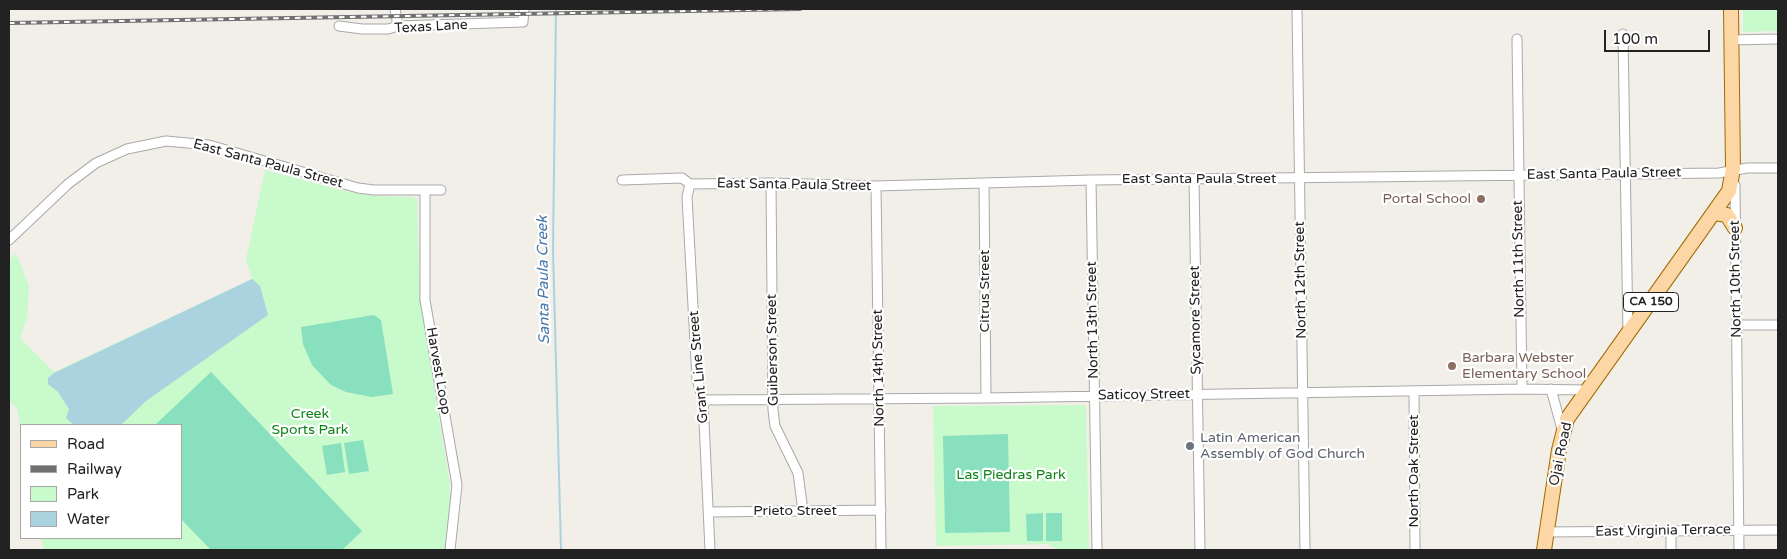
<!DOCTYPE html>
<html>
<head>
<meta charset="utf-8">
<style>
  body { margin:0 }
  #map { position:relative; width:1787px; height:559px; overflow:hidden; background:#f2efe9; font-family:"Varela Round",sans-serif }
  canvas { display:block }
  .frame { position:absolute; inset:0; border:10px solid #222; pointer-events:none }
  .legend { position:absolute; left:20px; top:424px; width:162px; height:115px; box-sizing:border-box; background:#fff; border:1px solid #a7a7a7; margin:0; padding:6px 9px; list-style:none; font-size:15px; color:#222 }
  .legend li { display:flex; align-items:center; gap:10px; height:25px }
  .legend b { width:25px; border:1px solid #a7a7a7 }
  .scale { position:absolute; left:1604px; top:30px; width:106px; height:22px; box-sizing:border-box; border:2px solid #222; border-top:0; padding-left:6px; font-size:15px; line-height:18px; white-space:nowrap; color:#222; -webkit-text-stroke:4px #fff; paint-order:stroke }
</style>
</head>
<body>
<div id="map">
<canvas width="1787" height="559"></canvas>
<div class="frame"></div>
<ul class="legend">
<li><b style="height:6px;background:#fcd6a4"></b>Road</li>
<li><b style="height:6px;background:#707070"></b>Railway</li>
<li><b style="height:14px;background:#c8facc"></b>Park</li>
<li><b style="height:14px;background:#aad3df"></b>Water</li>
</ul>
<div class="scale">100 m</div>
</div>
<script>
const ctx = document.querySelector('canvas').getContext('2d');
ctx.lineJoin = 'round';
function fillPath(path, color) {
  ctx.fillStyle = color;
  ctx.fill(path, 'evenodd');
}
function poly(rows) {
  const path = new Path2D();
  for (const r of rows) {
    path.moveTo(r[0], r[1]);
    for (let i = 2; i < r.length; i += 2) path.lineTo(r[i], r[i + 1]);
  }
  return path;
}
function stroke(path, color, width, dash) {
  ctx.strokeStyle = color;
  ctx.lineWidth = width;
  ctx.lineCap = dash ? 'butt' : 'round';
  ctx.setLineDash(dash || []);
  ctx.stroke(path);
}
function write(font, color, halo, rows, align = 'center') {
  ctx.font = font + ' "Varela Round",sans-serif';
  ctx.lineWidth = 4.5;
  ctx.setLineDash([]);
  ctx.textBaseline = 'middle';
  ctx.strokeStyle = halo;
  ctx.fillStyle = color;
  for (const [text, x, y, turn = 0] of rows) {
    ctx.save();
    ctx.translate(x, y);
    ctx.rotate((+turn || 0) * Math.PI / 180);
    ctx.textAlign = isNaN(turn) ? turn : align;
    if (halo) ctx.strokeText(text, 0, 0);
    ctx.fillText(text, 0, 0);
    ctx.restore();
  }
}
const park = poly([
  [1743,9,1778,9,1778,31,1743,32],
  [265,170,349,192,378,196,413,197,417,200,420,300,450,485,450,514,445,550,44,550,41,538,181,538,181,425,21,425,21,429,17,409,9,400,9,260,16,253,29,286,27,319,20,338,54,372,252,279,246,259],
  [1086,405,1089,550,1058,550,1048,544,936,546,933,406]
]);
const pitch = poly([
  [374,315,381,320,393,394,372,397,346,392,331,385,312,365,303,344,301,327],
  [211,372,362,531,342,550,211,550,181,519,181,425,155,425],
  [1008,434,1010,532,945,533,943,436],
  [363,440,369,471,349,474,344,443],
  [341,443,345,472,327,475,322,446],
  [1043,513,1043,541,1027,541,1026,514],
  [1046,513,1062,513,1062,541,1046,541]
]);
const water = poly([
  [252,279,260,286,268,315,146,401,121,425,74,425,66,418,69,409,58,392,48,384,48,378,54,373]
]);
const stream = poly([
  [556,9,553,250,561,550]
]);
const street = poly([
  [395,9,398,26],
  [1297,9,1305,550],
  [339,26,362,29,388,29,398,26,523,22,524,9],
  [1623,34,1628,333],
  [1517,39,1522,389],
  [1730,40,1778,39],
  [1194,179,1200,550],
  [622,180,682,178,690,184,771,183,876,186,1091,180,1719,173,1747,168,1778,168],
  [1091,180,1097,550],
  [771,183,773,410,775,426,798,473,803,511],
  [984,183,986,398],
  [690,184,687,197,697,379,703,400,710,550],
  [1735,185,1739,550],
  [876,186,881,550],
  [425,191,425,300,457,485,450,550],
  [9,240,68,184,96,163,127,149,166,141,209,145,358,188,374,190,441,190],
  [1737,325,1778,325],
  [1551,389,1563,433],
  [1414,391,1415,550],
  [703,400,986,398,1522,389,1585,390],
  [709,512,881,510],
  [1547,532,1778,530],
  [1671,532,1671,550]
]);
const primary = poly([
  [1715,213,1727,215,1735,228],
  [1544,550,1559,450,1567,419,1729,191,1733,169,1731,9]
]);
const rail = poly([
  [9,23,800,9]
]);
const markers = [
  [1481,199,5,"#8d6e63"],
  [1452,366,5,"#8d6e63"],
  [1190,446,5,"#6b7280"]
];
const shields = [
  [1651,302,55]
];
const shieldNames = [
  ["CA 150",1651,302]
];
const streetNames = [
  ["Texas Lane",431,27,-3],
  ["East Santa Paula Street",268,164,15],
  ["East Santa Paula Street",1604,174,-1],
  ["East Santa Paula Street",1199,179],
  ["East Santa Paula Street",794,185,1],
  ["North 11th Street",1519,259,-91],
  ["North 10th Street",1736,279,-91],
  ["North 12th Street",1301,280,-91],
  ["Citrus Street",985,291,-90],
  ["North 13th Street",1093,320,-91],
  ["Sycamore Street",1196,320,-91],
  ["Guiberson Street",773,350,-91],
  ["Grant Line Street",699,367,-95],
  ["North 14th Street",879,368,-91],
  ["Harvest Loop",438,371,80],
  ["Saticoy Street",1144,395,-1],
  ["Ojai Road",1561,454,-78],
  ["North Oak Street",1414,471,-90],
  ["Prieto Street",795,511],
  ["East Virginia Terrace",1663,531,-1]
];
const educationNames = [
  ["Portal School",1471,199],
  ["Barbara Webster",1462,358,"left"],
  ["Elementary School",1462,374,"left"]
];
const parkNames = [
  ["Creek",310,414],
  ["Sports Park",310,430],
  ["Las Piedras Park",1011,475]
];
const worshipNames = [
  ["Latin American",1200,438],
  ["Assembly of God Church",1200,454]
];
const waterNames = [
  ["Santa Paula Creek",544,280,-91]
];
fillPath(park, '#c8facc');
fillPath(pitch, '#88e0be');
fillPath(water, '#aad3df');
stroke(stream, '#aad3df', 2);
stroke(street, '#a9a9a9', 11);
stroke(primary, '#a06b00', 16);
stroke(street, '#fff', 9);
stroke(primary, '#fcd6a4', 14);
stroke(rail, '#707070', 4);
stroke(rail, '#fff', 2, [5.5]);
for (const [x, y, r, color] of markers) {
  const dot = new Path2D();
  dot.arc(x, y, r, 0, 2 * Math.PI);
  ctx.fillStyle = color;
  ctx.fill(dot);
  stroke(dot, '#fff', 2);
}
for (const [x, y, w] of shields) {
  const box = new Path2D();
  box.roundRect(x - w / 2, y - 9.5, w, 19, 4);
  ctx.fillStyle = '#fff';
  ctx.fill(box);
  stroke(box, '#222', 1);
}
write('bold 12px', '#222', null, shieldNames);
write('14px', '#222', '#fff', streetNames);
write('14px', '#785e54', '#fff', educationNames, 'right');
write('14px', '#0c8416', '#fff', parkNames);
write('14px', '#5b616d', '#fff', worshipNames, 'left');
write('italic 15px', '#4a7aab', '#fff', waterNames);
</script>
</body>
</html>
